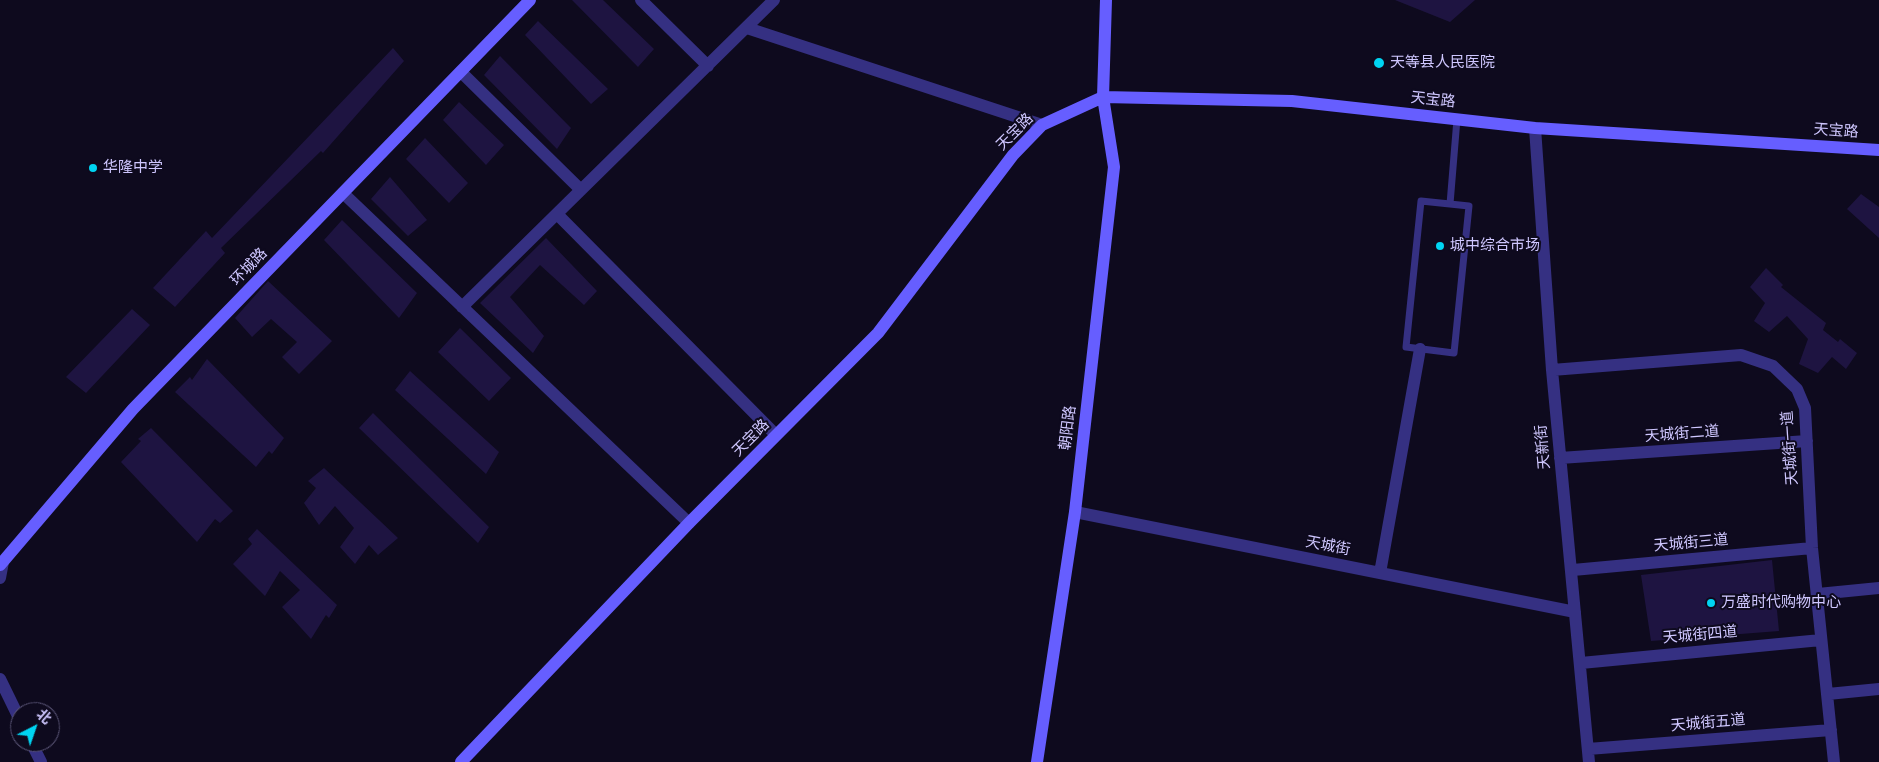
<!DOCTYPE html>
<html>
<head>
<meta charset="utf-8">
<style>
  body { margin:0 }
  #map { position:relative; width:1879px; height:762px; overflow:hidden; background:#0e0a1e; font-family:"PT Sans","Noto Sans SC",sans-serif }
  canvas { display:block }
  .north { position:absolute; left:10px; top:702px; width:50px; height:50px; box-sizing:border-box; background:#0e0a1e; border:1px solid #5b5678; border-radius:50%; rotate:41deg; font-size:14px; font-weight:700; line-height:20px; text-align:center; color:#cfc7ff }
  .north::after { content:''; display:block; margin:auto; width:18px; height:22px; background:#00d4f2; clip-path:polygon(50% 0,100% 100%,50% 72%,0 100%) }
</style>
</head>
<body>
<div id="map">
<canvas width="1879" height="762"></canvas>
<div class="north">北</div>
</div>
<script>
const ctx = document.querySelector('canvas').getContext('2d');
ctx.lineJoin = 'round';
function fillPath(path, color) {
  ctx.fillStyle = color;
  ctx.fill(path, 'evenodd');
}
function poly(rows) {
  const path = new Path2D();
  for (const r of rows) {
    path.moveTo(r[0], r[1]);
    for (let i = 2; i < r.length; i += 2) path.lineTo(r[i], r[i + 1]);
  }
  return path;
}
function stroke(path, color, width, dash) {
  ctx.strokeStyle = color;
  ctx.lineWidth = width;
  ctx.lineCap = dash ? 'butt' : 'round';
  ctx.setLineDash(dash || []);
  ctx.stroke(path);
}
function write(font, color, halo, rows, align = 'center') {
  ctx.font = font + ' "PT Sans","Noto Sans SC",sans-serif';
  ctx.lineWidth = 4;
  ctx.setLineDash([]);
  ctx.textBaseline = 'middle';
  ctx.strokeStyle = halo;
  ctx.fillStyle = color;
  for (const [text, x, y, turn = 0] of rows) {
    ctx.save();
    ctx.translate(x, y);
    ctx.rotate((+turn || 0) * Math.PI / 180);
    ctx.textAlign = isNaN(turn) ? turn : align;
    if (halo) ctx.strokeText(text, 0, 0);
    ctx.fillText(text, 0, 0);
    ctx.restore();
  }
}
const building = poly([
  [572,0,603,0,654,49,638,67],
  [1395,0,1475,0,1450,22],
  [538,21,608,89,591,104,525,35],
  [393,48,404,61,323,153,321,151,221,248,225,253,175,307,153,288,206,231,212,238],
  [500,56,571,128,557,149,484,75],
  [459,102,504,145,486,165,443,120],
  [425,138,468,183,449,203,406,159],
  [390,177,427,220,408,236,371,199],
  [1861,194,1879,207,1879,238,1847,209],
  [342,220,417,293,399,318,324,240],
  [546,238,597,291,584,305,540,265,510,297,544,336,533,353,480,303],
  [1766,268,1783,285,1781,287,1826,323,1823,330,1838,342,1840,339,1857,353,1846,369,1832,357,1818,373,1799,364,1808,339,1787,316,1769,332,1754,321,1765,303,1750,287],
  [268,281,332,341,299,374,282,357,297,342,271,319,252,337,235,318],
  [132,309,150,325,86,393,66,377],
  [460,328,511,378,489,401,438,352],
  [207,359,284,438,272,454,269,451,256,467,175,392,190,377,192,380],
  [410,371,499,452,486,474,395,390],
  [373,413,489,527,478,543,359,428],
  [151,428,233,511,220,523,215,519,197,542,121,462,141,441,138,439],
  [324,468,398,538,378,555,369,545,355,564,340,547,354,528,335,506,319,525,304,503,316,488,308,481],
  [257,529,337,605,329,618,326,615,311,639,282,607,300,590,280,571,265,596,233,564,252,544,248,539],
  [1772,560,1779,631,1651,641,1641,575]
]);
const lane = poly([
  [1421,201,1469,206,1454,353,1406,347,1421,201],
  [1450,204,1457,119]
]);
const street = poly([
  [641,0,708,66],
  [747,28,1042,125],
  [461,72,581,190],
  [1535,128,1552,370,1589,762],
  [343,193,689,523],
  [557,214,776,435],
  [462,307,774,0],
  [1552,370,1741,355,1773,366,1797,389,1805,408,1812,548,1834,762],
  [1560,458,1807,441],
  [1075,512,1575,612],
  [1573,570,1812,548],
  [1380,573,1420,349],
  [0,578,3,562],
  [1818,594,1879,588],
  [1581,663,1821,640],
  [0,679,20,720],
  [1828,694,1879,689],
  [31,742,41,762],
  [1588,749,1831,730]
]);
const secondary = poly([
  [0,565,133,409,530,0],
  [461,762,689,523,878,333,1013,155,1042,125,1103,97,1292,101,1535,128,1879,150],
  [1037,762,1075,512,1114,167,1103,97,1106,0]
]);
const markers = [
  [1379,63,6,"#00d4f2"],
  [93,168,5,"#00d4f2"],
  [1440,246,5,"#00d4f2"],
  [1711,603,5,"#00d4f2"]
];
const poiNames = [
  ["天等县人民医院",1390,63],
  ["华隆中学",103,168],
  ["城中综合市场",1450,246],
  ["万盛时代购物中心",1721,603]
];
const streetNames = [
  ["天宝路",1433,100,6],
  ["天宝路",1836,131,4],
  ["天宝路",1015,132,-45],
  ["环城路",249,267,-46],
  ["朝阳路",1068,428,-83],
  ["天城街二道",1682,434,-4],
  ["天宝路",751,438,-45],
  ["天新街",1543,447,-95],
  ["天城街一道",1790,448,-94],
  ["天城街三道",1691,543,-5],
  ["天城街",1328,546,11],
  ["天城街四道",1700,635,-5],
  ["天城街五道",1708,723,-5]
];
fillPath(building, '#1e1441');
stroke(lane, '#353082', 7);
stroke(street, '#353082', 12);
stroke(secondary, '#665eff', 12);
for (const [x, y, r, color] of markers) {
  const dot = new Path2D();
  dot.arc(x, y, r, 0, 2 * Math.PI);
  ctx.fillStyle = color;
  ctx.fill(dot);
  stroke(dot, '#0e0a1e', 2);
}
write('15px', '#cfc7ff', '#0e0a1e', poiNames, 'left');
write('15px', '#cfc7ff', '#0e0a1e', streetNames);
</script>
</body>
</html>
